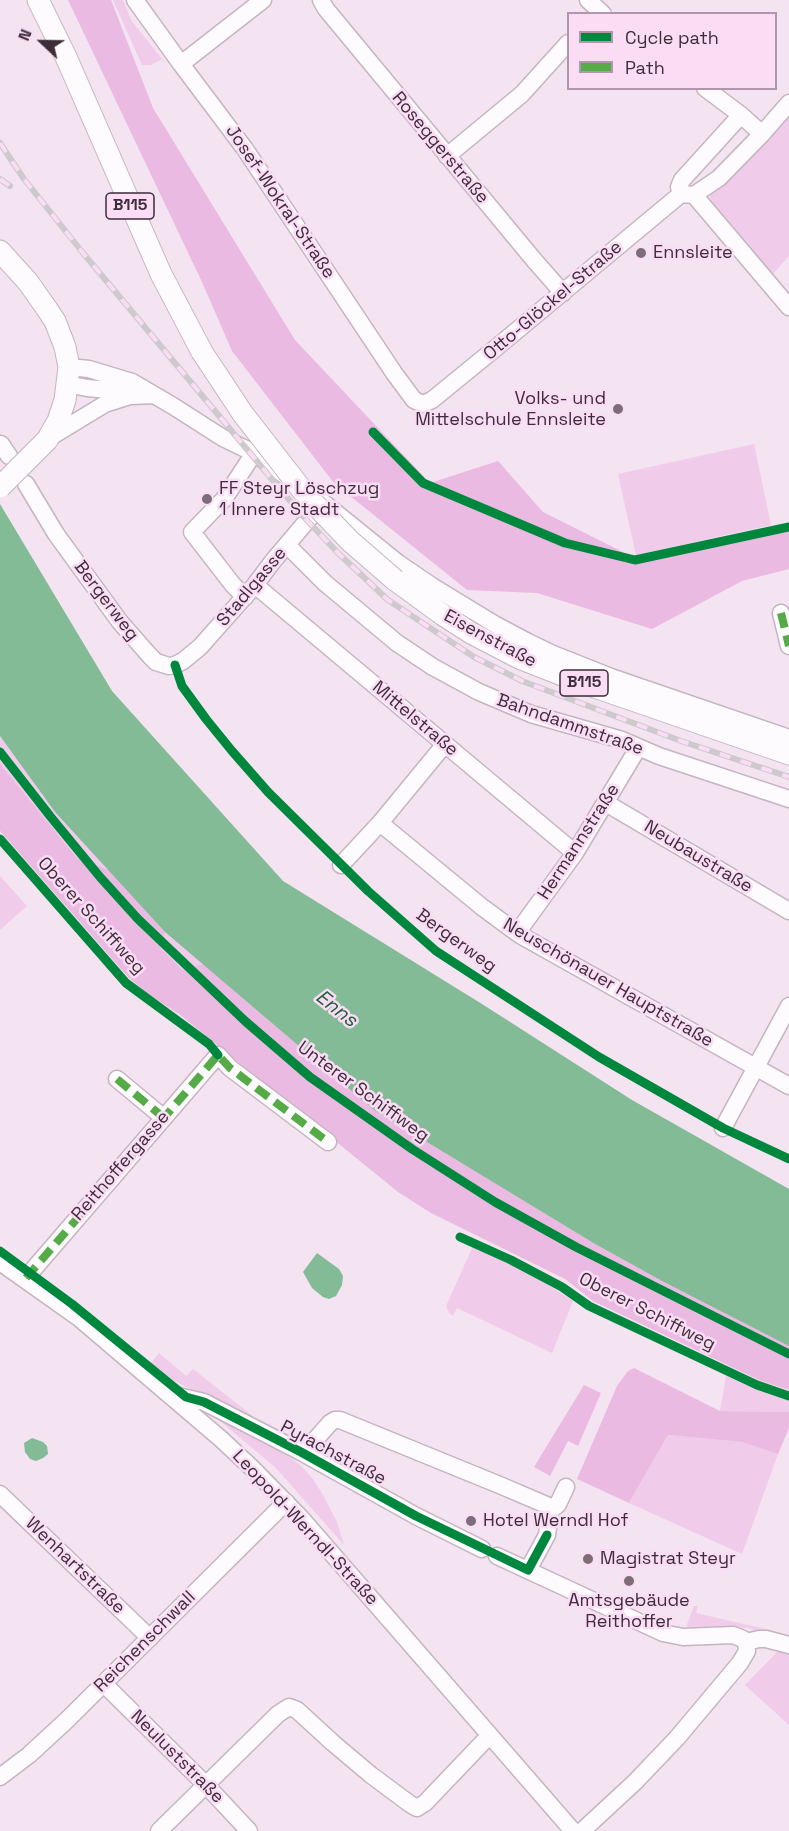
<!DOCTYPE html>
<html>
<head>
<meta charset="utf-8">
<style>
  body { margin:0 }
  #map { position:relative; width:789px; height:1831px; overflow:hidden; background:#f4e3f1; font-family:"Space Grotesk",sans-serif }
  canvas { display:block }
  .legend { position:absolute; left:567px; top:12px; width:210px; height:78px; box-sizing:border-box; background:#fbdcf5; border:2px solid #af96aa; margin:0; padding:8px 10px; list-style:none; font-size:18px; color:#3c2d39 }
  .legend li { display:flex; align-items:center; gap:12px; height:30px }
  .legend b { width:30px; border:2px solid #af96aa }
  .north { position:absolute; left:12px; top:12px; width:60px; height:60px; -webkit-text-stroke:4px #fbdcf5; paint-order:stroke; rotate:292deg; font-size:16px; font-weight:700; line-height:24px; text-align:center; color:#3c2d39 }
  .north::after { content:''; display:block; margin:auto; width:21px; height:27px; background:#3c2d39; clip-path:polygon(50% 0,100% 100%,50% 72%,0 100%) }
</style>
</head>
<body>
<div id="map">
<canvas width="789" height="1831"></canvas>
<ul class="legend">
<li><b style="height:8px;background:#00873e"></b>Cycle path</li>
<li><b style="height:8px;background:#55ab46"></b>Path</li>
</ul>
<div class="north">N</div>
</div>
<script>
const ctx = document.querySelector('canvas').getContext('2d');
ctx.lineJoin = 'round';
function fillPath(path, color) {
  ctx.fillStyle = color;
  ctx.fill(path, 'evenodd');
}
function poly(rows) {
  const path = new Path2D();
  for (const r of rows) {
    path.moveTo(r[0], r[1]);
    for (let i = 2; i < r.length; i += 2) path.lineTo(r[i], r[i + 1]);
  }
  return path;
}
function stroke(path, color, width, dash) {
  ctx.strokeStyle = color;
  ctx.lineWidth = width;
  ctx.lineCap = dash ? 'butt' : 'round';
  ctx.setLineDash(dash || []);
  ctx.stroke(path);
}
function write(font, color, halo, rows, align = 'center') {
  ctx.font = font + ' "Space Grotesk",sans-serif';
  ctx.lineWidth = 5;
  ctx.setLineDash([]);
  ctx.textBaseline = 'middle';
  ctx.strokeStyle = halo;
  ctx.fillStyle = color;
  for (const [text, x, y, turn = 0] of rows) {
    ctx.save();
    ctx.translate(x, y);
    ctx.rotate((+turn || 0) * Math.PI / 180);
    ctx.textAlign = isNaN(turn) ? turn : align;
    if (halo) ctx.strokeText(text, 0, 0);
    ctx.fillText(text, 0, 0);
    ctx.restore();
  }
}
const green = poly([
  [113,0,123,0,131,20,162,59,151,65,142,65],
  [789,114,789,256,770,277,710,200,710,196,756,152],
  [754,444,771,525,636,555,618,474],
  [0,736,55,812,109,870,77,858,0,765],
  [0,876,27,906,0,930],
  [165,932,203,964,183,970,159,948],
  [473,1246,536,1277,573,1301,552,1353,457,1308,453,1316,449,1313,446,1306],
  [159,1353,186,1376,193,1369,254,1417,293,1440,274,1433,171,1379,151,1363],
  [726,1376,789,1400,789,1412,720,1411],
  [208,1411,286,1455,300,1465,313,1479,323,1495,337,1522,344,1545,276,1468],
  [668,1435,742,1442,778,1454,742,1554,629,1503],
  [694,1606,698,1606,696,1613,778,1632,777,1636,748,1628,718,1626,686,1627],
  [780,1649,789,1652,789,1725,745,1685]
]);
const forest = poly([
  [68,0,111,0,153,108,295,340,430,483,498,461,543,512,635,558,789,525,789,569,742,581,652,629,537,593,467,590,334,483,232,351,202,282],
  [0,764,77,858,109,870,165,932,160,948,183,970,203,964,374,1110,595,1244,662,1281,789,1343,789,1390,761,1381,593,1301,565,1279,431,1213,398,1192,179,1014,148,994,128,977,0,831],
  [634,1368,720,1411,789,1412,789,1428,778,1454,742,1442,668,1435,629,1503,577,1479,617,1386,628,1371],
  [584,1385,601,1393,578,1446,568,1441,550,1476,534,1467]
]);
const water = poly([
  [0,504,112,691,283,881,482,1004,632,1100,789,1189,789,1346,662,1281,595,1244,374,1110,165,932,55,812,0,736],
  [317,1253,339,1269,343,1276,342,1285,336,1296,329,1299,323,1297,312,1288,303,1272],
  [32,1438,43,1442,47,1446,48,1454,43,1458,36,1461,30,1459,25,1452,24,1443]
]);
const minor = poly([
  [135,0,181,64,245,149,394,373,414,400,423,404,432,400,497,347,681,194,694,195,719,178,762,134,789,103],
  [321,0,326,9,534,260,563,293],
  [588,0,603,14],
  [181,64,263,0],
  [705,88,741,115,762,134],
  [447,156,522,94,568,43],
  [681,194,679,187,682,180,741,115],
  [694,195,789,307],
  [69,367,89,369,132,382,173,406,223,438,254,453,287,477],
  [67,384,87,388,132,392],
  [49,438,105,404,130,396,154,395],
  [1,444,9,456],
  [26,484,56,534,120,622,150,656,156,662,169,666,175,665,183,661,200,647,255,585,273,561,323,502],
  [325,504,398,563,432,586,496,625,528,642,553,654,611,677,789,738],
  [287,545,325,583,397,643,433,667,479,692,531,714,622,740,659,756,789,799],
  [255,585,575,853],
  [245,597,233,585,192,532,224,499,254,453],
  [781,613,789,646],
  [606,803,789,911],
  [380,823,482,907,520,935,789,1086],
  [341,865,380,823,445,744],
  [517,933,575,853,638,748],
  [117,1079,164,1118],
  [723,1128,789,1006],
  [0,1262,79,1318,221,1439,252,1468,301,1518,573,1831],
  [25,1279,218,1055,230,1068,328,1142],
  [170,1394,204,1402,301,1452,416,1516,482,1549],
  [301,1452,315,1440,330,1423,335,1420,340,1420,502,1486,551,1507],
  [0,1494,150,1638],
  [497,1556,663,1633,683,1637,733,1635,743,1639,746,1642],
  [528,1570,547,1535,551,1507,555,1507,558,1504,566,1487],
  [746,1642,759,1639,766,1639,789,1645],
  [104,1684,206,1785,249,1831],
  [0,1777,29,1755,67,1720,286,1502],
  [159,1831,278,1714,289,1707,297,1710,333,1743,371,1775,410,1804,417,1808,425,1803,489,1736],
  [582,1831,635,1782,677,1738,740,1663,747,1651,746,1642]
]);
const major = poly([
  [38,0,66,57,161,274,202,352],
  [0,251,28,282,47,309,55,321,65,347,69,367,65,400,58,421,47,440],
  [395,580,443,615,471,633,519,658,580,682,789,754]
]);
const rail = poly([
  [0,143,24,179,83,253,301,514,338,553,388,600,474,657,522,681,681,741,789,777],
  [0,179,10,186]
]);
const majorBridge = poly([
  [202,352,243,414,306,495,350,541,395,580],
  [0,487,47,440]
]);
const quiet = poly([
  [781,613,789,646],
  [117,1079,164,1118],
  [26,1278,218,1055,230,1068,328,1142]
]);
const cycleway = poly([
  [373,432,423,483,565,543,635,560,789,527],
  [175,665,182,686,206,719,232,751,268,792,368,891,436,951,599,1057,723,1128,789,1159],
  [0,752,50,816,100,877,138,919,245,1021,310,1077,412,1149,495,1202,576,1247,789,1354],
  [0,839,126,983,209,1044,218,1055],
  [460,1237,511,1260,562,1287,589,1306,757,1385,789,1396],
  [0,1251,72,1304,186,1397,204,1402,301,1452,416,1516,528,1570,547,1535]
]);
const markers = [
  [641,253,6,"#7c6d79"],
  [618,409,6,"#7c6d79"],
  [207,499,6,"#7c6d79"],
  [471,1521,6,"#7c6d79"],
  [588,1559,6,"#7c6d79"],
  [629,1581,6,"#7c6d79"]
];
const shields = [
  [130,206,48],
  [584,683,48]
];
const shieldNames = [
  ["B115",130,206],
  ["B115",584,683]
];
const streetNames = [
  ["Roseggerstraße",440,148,50],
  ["Josef-Wokral-Straße",280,202,56],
  ["Otto-Glöckel-Straße",553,301,-40],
  ["Stadlgasse",252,587,-50],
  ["Bergerweg",106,601,53],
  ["Eisenstraße",490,639,28],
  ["Mittelstraße",415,719,40],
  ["Bahndammstraße",570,725,19],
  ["Hermannstraße",579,842,-57],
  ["Neubaustraße",698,857,31],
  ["Oberer Schiffweg",91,916,48],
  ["Bergerweg",456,941,36],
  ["Neuschönauer Hauptstraße",608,983,30],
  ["Unterer Schiffweg",363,1092,36],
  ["Reithoffergasse",121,1166,-49],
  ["Oberer Schiffweg",647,1312,27],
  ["Pyrachstraße",333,1453,28],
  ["Leopold-Werndl-Straße",305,1528,47],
  ["Wenhartstraße",75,1566,44],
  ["Reichenschwall",145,1642,-45],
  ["Neuluststraße",177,1757,45]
];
const poiNames = [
  ["Ennsleite",653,253],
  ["Volks- und",606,399,"right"],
  ["Mittelschule Ennsleite",606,420,"right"],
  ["FF Steyr Löschzug",219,489],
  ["1 Innere Stadt",219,510],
  ["Hotel Werndl Hof",483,1521],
  ["Magistrat Steyr",600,1559],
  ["Amtsgebäude",629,1601,"center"],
  ["Reithoffer",629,1622,"center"]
];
const waterNames = [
  ["Enns",336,1009,38]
];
fillPath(green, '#f1cbea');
fillPath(forest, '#ebbae2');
fillPath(water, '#83bb97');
stroke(minor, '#c4b5c1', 19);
stroke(major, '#c4b5c1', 23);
stroke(minor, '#fdfbfd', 16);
stroke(major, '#fdfbfd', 21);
stroke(rail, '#cdc9cc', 6);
stroke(rail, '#fbdcf5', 4, [11]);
stroke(majorBridge, '#c4b5c1', 23, []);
stroke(majorBridge, '#fdfbfd', 21);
stroke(quiet, '#55ab46', 8, [15, 8]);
stroke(cycleway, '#00873e', 9);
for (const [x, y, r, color] of markers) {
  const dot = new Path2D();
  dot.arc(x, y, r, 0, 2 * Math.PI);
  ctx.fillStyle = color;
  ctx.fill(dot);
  stroke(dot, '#fbdcf5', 2);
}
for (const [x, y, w] of shields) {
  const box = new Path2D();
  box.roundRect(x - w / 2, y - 13, w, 26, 4.5);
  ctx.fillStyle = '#fbdcf5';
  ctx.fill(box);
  stroke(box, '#3c2d39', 1.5);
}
write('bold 16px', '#3c2d39', null, shieldNames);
write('18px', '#3c2d39', '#fbdcf5', streetNames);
write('18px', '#3c2d39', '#fbdcf5', poiNames, 'left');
write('italic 20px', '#216039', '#fbdcf5', waterNames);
</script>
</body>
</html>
